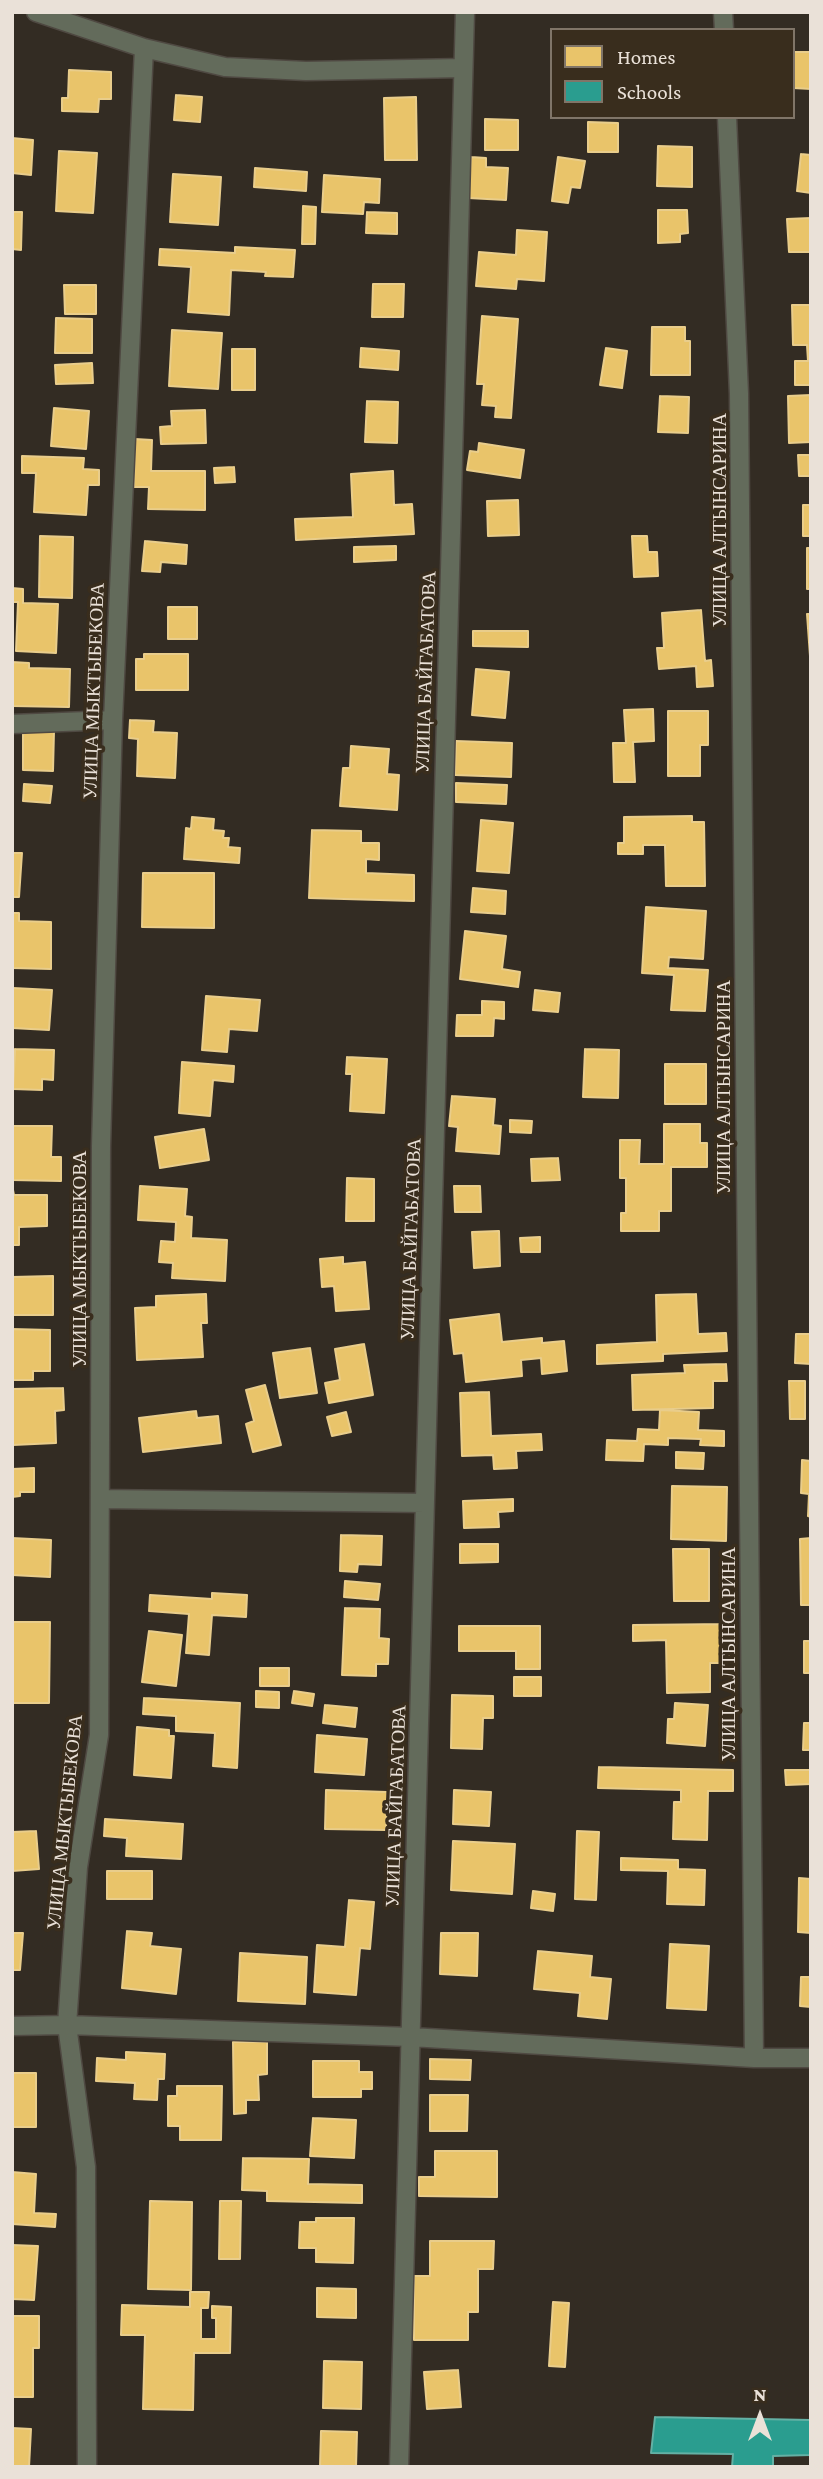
<!DOCTYPE html>
<html>
<head>
<meta charset="utf-8">
<style>
  body { margin:0 }
  #map { position:relative; width:823px; height:2479px; overflow:hidden; background:#332c23; font-family:"Crimson Pro",serif }
  canvas { display:block }
  .frame { position:absolute; inset:0; border:14px solid #eae1d8; pointer-events:none }
  .legend { position:absolute; left:550px; top:28px; width:245px; height:91px; box-sizing:border-box; background:#392d1d; border:2px solid #807568; margin:0; padding:9px 12px; list-style:none; font-size:21px; color:#eae1d8 }
  .legend li { display:flex; align-items:center; gap:14px; height:35px }
  .legend b { width:35px; border:2px solid #807568 }
  .north { position:absolute; left:725px; top:2381px; width:70px; height:70px; -webkit-text-stroke:5px #392d1d; paint-order:stroke; rotate:0deg; font-size:19px; font-weight:700; line-height:28px; text-align:center; color:#eae1d8 }
  .north::after { content:''; display:block; margin:auto; width:24px; height:32px; background:#eae1d8; clip-path:polygon(50% 0,100% 100%,50% 72%,0 100%) }
</style>
</head>
<body>
<div id="map">
<canvas width="823" height="2479"></canvas>
<div class="frame"></div>
<ul class="legend">
<li><b style="height:19px;background:#e9c46a"></b>Homes</li>
<li><b style="height:19px;background:#2a9d8f"></b>Schools</li>
</ul>
<div class="north">N</div>
</div>
<script>
const ctx = document.querySelector('canvas').getContext('2d');
ctx.lineJoin = 'round';
function fillPath(path, color) {
  ctx.fillStyle = color;
  ctx.fill(path, 'evenodd');
}
function poly(rows) {
  const path = new Path2D();
  for (const r of rows) {
    path.moveTo(r[0], r[1]);
    for (let i = 2; i < r.length; i += 2) path.lineTo(r[i], r[i + 1]);
  }
  return path;
}
function stroke(path, color, width, dash) {
  ctx.strokeStyle = color;
  ctx.lineWidth = width;
  ctx.lineCap = dash ? 'butt' : 'round';
  ctx.setLineDash(dash || []);
  ctx.stroke(path);
}
function write(font, color, halo, rows, align = 'center') {
  ctx.font = font + ' "Crimson Pro",serif';
  ctx.lineWidth = 7;
  ctx.setLineDash([]);
  ctx.textBaseline = 'middle';
  ctx.strokeStyle = halo;
  ctx.fillStyle = color;
  for (const [text, x, y, turn = 0] of rows) {
    ctx.save();
    ctx.translate(x, y);
    ctx.rotate((+turn || 0) * Math.PI / 180);
    ctx.textAlign = isNaN(turn) ? turn : align;
    if (halo) ctx.strokeText(text, 0, 0);
    ctx.fillText(text, 0, 0);
    ctx.restore();
  }
}
const homes = poly([
  [793,52,811,52,811,89,793,88,793,52],
  [69,70,111,72,111,99,99,99,98,112,62,111,62,98,68,98,69,70],
  [176,95,202,97,200,122,174,120,176,95],
  [416,97,417,160,385,160,384,98,416,97],
  [485,119,518,120,518,150,485,150,485,119],
  [588,122,618,123,618,152,588,152,588,122],
  [12,138,33,140,31,175,12,173,12,138],
  [658,146,692,147,692,187,657,186,658,146],
  [59,151,97,153,93,213,56,211,59,151],
  [801,154,811,155,811,193,797,191,801,154],
  [471,157,486,158,486,167,508,168,506,200,468,198,471,157],
  [558,157,585,161,580,188,571,187,568,203,552,201,558,157],
  [255,168,307,172,306,191,254,187,255,168],
  [173,174,221,177,218,225,170,222,173,174],
  [324,175,380,179,379,203,364,202,363,214,322,212,324,175],
  [303,206,316,207,315,244,302,244,303,206],
  [658,210,687,210,688,233,680,234,680,242,658,243,658,210],
  [12,212,22,212,21,250,12,249,12,212],
  [367,212,397,213,397,234,366,233,367,212],
  [811,218,811,252,789,252,787,219,811,218],
  [517,230,547,232,544,281,517,279,516,289,476,286,479,252,516,255,517,230],
  [235,247,295,250,293,277,265,276,266,272,231,270,229,315,188,312,191,267,159,265,160,249,235,253,235,247],
  [373,284,404,284,403,317,372,317,373,284],
  [64,285,96,285,96,314,65,314,64,285],
  [792,305,811,305,811,385,795,385,795,361,808,361,807,345,793,345,792,305],
  [482,316,518,319,511,418,495,417,496,406,482,405,484,384,477,384,482,316],
  [56,318,92,319,92,353,55,353,56,318],
  [652,327,685,327,685,341,690,341,690,375,651,375,652,327],
  [172,330,222,333,218,389,169,386,172,330],
  [361,348,399,351,398,370,360,367,361,348],
  [606,348,627,351,622,388,600,385,606,348],
  [232,349,255,349,255,390,232,390,232,349],
  [92,363,93,383,56,384,55,365,92,363],
  [811,395,811,442,789,443,788,396,811,395],
  [660,396,689,397,688,433,658,432,660,396],
  [367,401,398,402,397,443,365,442,367,401],
  [54,408,89,411,86,449,51,446,54,408],
  [205,410,206,443,161,444,160,427,172,426,171,411,205,410],
  [135,439,152,440,151,471,205,471,205,510,148,509,149,487,134,487,135,439],
  [479,443,524,450,520,478,467,470,470,451,478,452,479,443],
  [798,455,811,455,811,476,799,476,798,455],
  [22,456,84,458,83,469,99,470,99,485,88,485,86,515,34,512,36,473,22,473,22,456],
  [234,467,235,482,215,483,214,468,234,467],
  [393,471,394,505,412,504,414,534,296,540,295,519,353,517,351,474,393,471],
  [518,500,519,535,488,536,487,501,518,500],
  [803,505,811,505,811,536,803,536,803,505],
  [40,536,73,537,72,598,39,597,40,536],
  [632,536,647,536,648,552,657,552,658,576,634,577,632,536],
  [145,541,187,545,186,564,161,562,160,572,142,571,145,541],
  [396,546,396,560,354,562,354,547,396,546],
  [807,548,811,548,811,589,807,589,807,548],
  [12,588,23,589,23,603,58,604,56,653,16,651,18,602,12,602,12,588],
  [168,607,197,607,197,639,168,639,168,607],
  [701,610,705,661,711,660,713,686,697,687,696,666,659,669,657,648,664,648,662,613,701,610],
  [807,614,811,614,811,670,807,614],
  [473,631,528,631,528,647,473,646,473,631],
  [144,654,188,654,188,690,136,690,136,659,144,659,144,654],
  [12,662,29,663,29,668,70,669,69,707,12,706,12,662],
  [476,669,509,672,505,718,472,715,476,669],
  [653,709,654,741,633,742,635,782,614,782,613,743,626,743,624,710,653,709],
  [668,711,708,711,708,745,700,745,700,776,668,776,668,711],
  [130,720,154,721,153,732,177,733,175,778,137,776,138,739,129,738,130,720],
  [23,731,54,731,53,771,23,770,23,731],
  [456,741,512,743,511,777,455,775,456,741],
  [351,746,389,749,387,774,399,775,397,810,340,806,343,768,350,768,351,746],
  [456,783,507,785,506,804,456,802,456,783],
  [24,784,52,786,50,803,23,801,24,784],
  [692,816,692,822,704,822,705,886,666,886,665,845,643,845,643,854,618,854,618,843,624,843,624,817,692,816],
  [192,817,214,819,213,830,224,831,223,838,229,838,228,847,240,848,239,863,184,859,186,828,191,829,192,817],
  [481,820,513,823,509,873,477,871,481,820],
  [312,830,361,831,361,843,379,843,379,860,366,859,366,873,414,875,414,901,309,898,312,830],
  [12,853,22,853,19,897,12,897,12,853],
  [143,873,214,873,214,928,142,927,143,873],
  [473,888,506,891,505,914,471,912,473,888],
  [646,907,706,911,703,959,669,957,668,968,708,970,705,1011,671,1010,674,975,642,973,646,907],
  [12,913,19,913,19,921,51,922,51,969,12,968,12,913],
  [465,931,506,936,502,969,520,972,518,987,460,979,465,931],
  [13,988,52,990,49,1030,12,1028,13,988],
  [535,990,560,993,558,1012,533,1010,535,990],
  [206,996,260,1000,257,1031,229,1029,227,1052,202,1050,206,996],
  [482,1001,504,1002,504,1019,494,1018,493,1036,456,1036,457,1015,482,1015,482,1001],
  [15,1049,54,1050,53,1080,42,1079,42,1090,13,1089,15,1049],
  [585,1049,619,1050,618,1098,583,1097,585,1049],
  [347,1057,387,1059,384,1113,350,1111,352,1074,346,1074,347,1057],
  [182,1062,234,1066,233,1082,213,1080,210,1116,179,1113,182,1062],
  [665,1064,706,1064,706,1104,665,1104,665,1064],
  [452,1096,495,1099,493,1125,501,1126,499,1154,456,1151,458,1127,449,1126,452,1096],
  [510,1120,532,1121,531,1133,510,1132,510,1120],
  [664,1124,700,1124,700,1143,707,1143,707,1167,671,1167,671,1211,659,1211,659,1231,621,1231,621,1213,626,1213,626,1178,620,1178,620,1140,640,1140,639,1164,664,1164,664,1124],
  [12,1126,52,1126,51,1157,61,1157,61,1181,12,1180,12,1126],
  [204,1129,209,1160,160,1168,155,1137,204,1129],
  [558,1158,560,1180,532,1181,531,1159,558,1158],
  [347,1178,374,1179,374,1221,346,1221,347,1178],
  [12,1185,14,1195,47,1195,47,1226,19,1227,19,1245,12,1245,12,1185],
  [140,1186,187,1189,185,1216,192,1217,191,1238,227,1240,225,1281,172,1278,173,1263,159,1262,161,1241,175,1242,176,1222,138,1220,140,1186],
  [454,1186,480,1186,481,1212,455,1212,454,1186],
  [499,1231,500,1266,474,1268,472,1232,499,1231],
  [540,1237,540,1252,521,1252,520,1238,540,1237],
  [343,1257,343,1264,365,1262,369,1309,336,1311,334,1286,322,1287,320,1259,343,1257],
  [53,1276,53,1315,12,1315,12,1277,53,1276],
  [206,1294,207,1323,201,1323,203,1357,137,1360,135,1308,156,1307,156,1296,206,1294],
  [696,1294,698,1334,726,1333,727,1351,663,1354,663,1361,597,1364,597,1345,657,1342,656,1295,696,1294],
  [499,1314,502,1342,542,1338,542,1343,564,1341,567,1371,542,1374,541,1358,521,1360,522,1376,466,1382,463,1353,454,1354,450,1320,499,1314],
  [12,1329,50,1330,50,1371,33,1371,33,1380,12,1380,12,1329],
  [796,1334,811,1334,811,1378,811,1364,795,1363,796,1334],
  [364,1344,373,1395,329,1403,325,1383,340,1380,335,1349,364,1344],
  [310,1348,317,1393,280,1398,273,1353,310,1348],
  [726,1364,727,1381,713,1381,713,1408,633,1410,632,1375,685,1373,684,1365,726,1364],
  [789,1381,805,1381,805,1419,790,1419,789,1381],
  [265,1385,281,1445,253,1452,246,1424,254,1421,246,1390,265,1385],
  [63,1388,64,1410,55,1411,56,1443,13,1445,12,1389,63,1388],
  [489,1392,491,1436,541,1434,542,1450,516,1451,517,1468,494,1469,493,1455,462,1456,460,1393,489,1392],
  [660,1410,699,1412,698,1430,724,1431,724,1446,700,1445,701,1439,668,1438,668,1445,644,1444,643,1461,606,1460,607,1440,637,1441,638,1429,659,1430,660,1410],
  [196,1411,197,1418,218,1416,221,1443,143,1452,139,1418,196,1411],
  [346,1412,351,1432,332,1436,327,1417,346,1412],
  [676,1452,704,1453,703,1469,676,1468,676,1452],
  [802,1460,811,1461,811,1517,808,1516,809,1494,801,1493,802,1460],
  [34,1468,34,1492,20,1492,20,1496,12,1497,12,1469,34,1468],
  [672,1486,727,1487,726,1541,671,1539,672,1486],
  [513,1499,513,1511,498,1512,499,1527,464,1528,463,1501,513,1499],
  [341,1535,382,1536,381,1565,358,1564,357,1572,340,1571,341,1535],
  [12,1538,51,1540,50,1577,12,1575,12,1538],
  [811,1538,811,1605,801,1605,800,1539,811,1538],
  [460,1544,498,1544,498,1562,460,1563,460,1544],
  [673,1549,709,1549,709,1601,674,1601,673,1549],
  [345,1581,380,1584,378,1600,344,1597,345,1581],
  [212,1593,247,1595,246,1617,212,1615,209,1655,186,1653,189,1614,149,1611,150,1595,212,1599,212,1593],
  [345,1608,380,1609,379,1638,389,1639,388,1664,376,1664,376,1676,342,1675,345,1608],
  [12,1622,50,1622,49,1703,12,1703,12,1622],
  [728,1624,729,1663,710,1663,710,1692,667,1693,666,1640,633,1641,633,1625,728,1624],
  [459,1626,540,1626,540,1669,516,1669,516,1651,459,1651,459,1626],
  [149,1631,182,1635,176,1686,142,1682,149,1631],
  [804,1641,811,1641,811,1673,804,1673,804,1641],
  [260,1668,289,1668,289,1686,260,1686,260,1668],
  [514,1677,541,1677,541,1696,514,1696,514,1677],
  [256,1691,279,1692,279,1708,256,1707,256,1691],
  [294,1691,314,1694,312,1706,292,1703,294,1691],
  [452,1695,493,1696,493,1718,483,1718,482,1749,451,1748,452,1695],
  [144,1698,240,1703,237,1768,213,1766,215,1733,176,1731,176,1716,143,1714,144,1698],
  [675,1703,708,1705,705,1746,667,1743,668,1719,674,1719,675,1703],
  [325,1705,357,1708,355,1727,323,1723,325,1705],
  [804,1723,811,1723,811,1750,803,1750,804,1723],
  [137,1727,169,1730,169,1736,174,1736,171,1778,134,1775,137,1727],
  [317,1735,367,1739,364,1775,315,1772,317,1735],
  [599,1767,733,1770,733,1791,708,1791,707,1840,673,1839,674,1802,681,1802,681,1790,598,1788,599,1767],
  [785,1770,811,1770,811,1784,786,1785,785,1770],
  [326,1790,387,1792,386,1830,325,1829,326,1790],
  [454,1790,491,1792,489,1826,453,1824,454,1790],
  [105,1819,183,1824,181,1859,126,1856,127,1838,104,1836,105,1819],
  [36,1831,39,1869,12,1871,12,1832,36,1831],
  [577,1831,599,1832,596,1900,575,1899,577,1831],
  [453,1841,515,1844,512,1894,451,1890,453,1841],
  [621,1858,678,1860,678,1869,705,1870,704,1905,667,1904,668,1871,621,1870,621,1858],
  [107,1871,152,1871,152,1899,107,1899,107,1871],
  [799,1878,811,1879,811,1933,798,1932,799,1878],
  [533,1891,555,1894,553,1911,531,1908,533,1891],
  [349,1900,374,1902,370,1949,360,1948,356,1995,314,1992,317,1945,345,1947,349,1900],
  [127,1931,152,1933,150,1946,181,1949,176,1994,122,1988,127,1931],
  [12,1933,23,1933,20,1970,12,1970,12,1933],
  [441,1933,478,1933,477,1976,440,1974,441,1933],
  [670,1944,709,1946,706,2010,667,2008,670,1944],
  [538,1951,592,1956,590,1977,611,1979,607,2019,578,2016,580,1993,534,1989,538,1951],
  [240,1953,307,1957,305,2004,238,2001,240,1953],
  [801,1977,811,1977,811,2007,800,2006,801,1977],
  [233,2042,267,2042,267,2074,258,2075,259,2100,246,2100,246,2113,234,2114,233,2042],
  [126,2052,165,2054,164,2079,158,2079,157,2100,134,2099,135,2083,96,2081,97,2058,126,2060,126,2052],
  [430,2059,471,2060,470,2080,430,2079,430,2059],
  [313,2061,359,2061,359,2072,372,2072,372,2089,361,2089,361,2097,313,2097,313,2061],
  [12,2073,36,2073,36,2127,12,2127,12,2073],
  [177,2086,222,2086,221,2140,180,2140,180,2126,168,2126,168,2096,177,2096,177,2086],
  [430,2095,468,2095,467,2131,430,2131,430,2095],
  [313,2118,356,2120,354,2158,310,2156,313,2118],
  [435,2151,497,2151,497,2197,419,2196,419,2177,435,2177,435,2151],
  [243,2158,309,2159,308,2184,362,2185,362,2203,267,2201,267,2191,242,2190,243,2158],
  [12,2172,36,2174,34,2213,56,2214,55,2227,12,2224,12,2172],
  [150,2201,192,2202,191,2290,148,2289,150,2201],
  [220,2201,241,2201,240,2259,219,2259,220,2201],
  [316,2218,354,2218,353,2263,316,2262,316,2248,299,2248,300,2222,316,2222,316,2218],
  [430,2241,494,2241,493,2269,478,2269,478,2312,468,2312,468,2340,414,2340,414,2276,430,2276,430,2241],
  [12,2245,38,2246,34,2300,12,2299,12,2245],
  [317,2288,356,2289,356,2318,317,2317,317,2288],
  [190,2292,209,2292,208,2308,201,2308,201,2339,216,2339,216,2318,212,2318,212,2306,231,2307,230,2353,194,2353,193,2410,143,2409,145,2335,121,2335,122,2305,190,2307,190,2292],
  [553,2302,569,2303,565,2367,549,2366,553,2302],
  [12,2316,39,2316,39,2348,33,2348,33,2397,12,2397,12,2316],
  [324,2361,362,2362,361,2409,323,2408,324,2361],
  [458,2370,461,2407,427,2409,424,2372,458,2370],
  [12,2428,31,2429,29,2467,12,2467,12,2428],
  [321,2431,357,2432,356,2467,320,2467,321,2431]
]);
const schools = poly([
  [655,2417,811,2420,811,2455,773,2456,773,2467,732,2467,733,2454,651,2453,655,2417]
]);
const street = poly([
  [36,12,144,48,225,67,306,71,463,68],
  [723,12,724,30],
  [727,117,739,394,754,2058],
  [12,724,113,720],
  [100,1499,425,1503],
  [12,2026,67,2025,411,2037,754,2058,811,2058],
  [87,2467,86,2167,67,2025,78,1867,99,1735,101,1146,113,720,144,48],
  [399,2467,465,12]
]);
const streetNames = [
  ["УЛИЦА АЛТЫНСАРИНА",720,520,-90],
  ["УЛИЦА БАЙГАБАТОВА",426,672,-88],
  ["УЛИЦА МЫКТЫБЕКОВА",94,691,-88],
  ["УЛИЦА АЛТЫНСАРИНА",724,1087,-90],
  ["УЛИЦА БАЙГАБАТОВА",411,1239,-88],
  ["УЛИЦА МЫКТЫБЕКОВА",80,1259,-90],
  ["УЛИЦА АЛТЫНСАРИНА",729,1654,-90],
  ["УЛИЦА БАЙГАБАТОВА",396,1806,-88],
  ["УЛИЦА МЫКТЫБЕКОВА",65,1822,-84]
];
fillPath(homes, '#e9c46a');
stroke(homes, '#e9cd8b', 2);
fillPath(schools, '#2a9d8f');
stroke(schools, '#64b1a5', 2);
stroke(street, '#4f4942', 21);
stroke(street, '#636b5b', 18);
write('19px', '#eae1d8', '#392d1d', streetNames);
</script>
</body>
</html>
